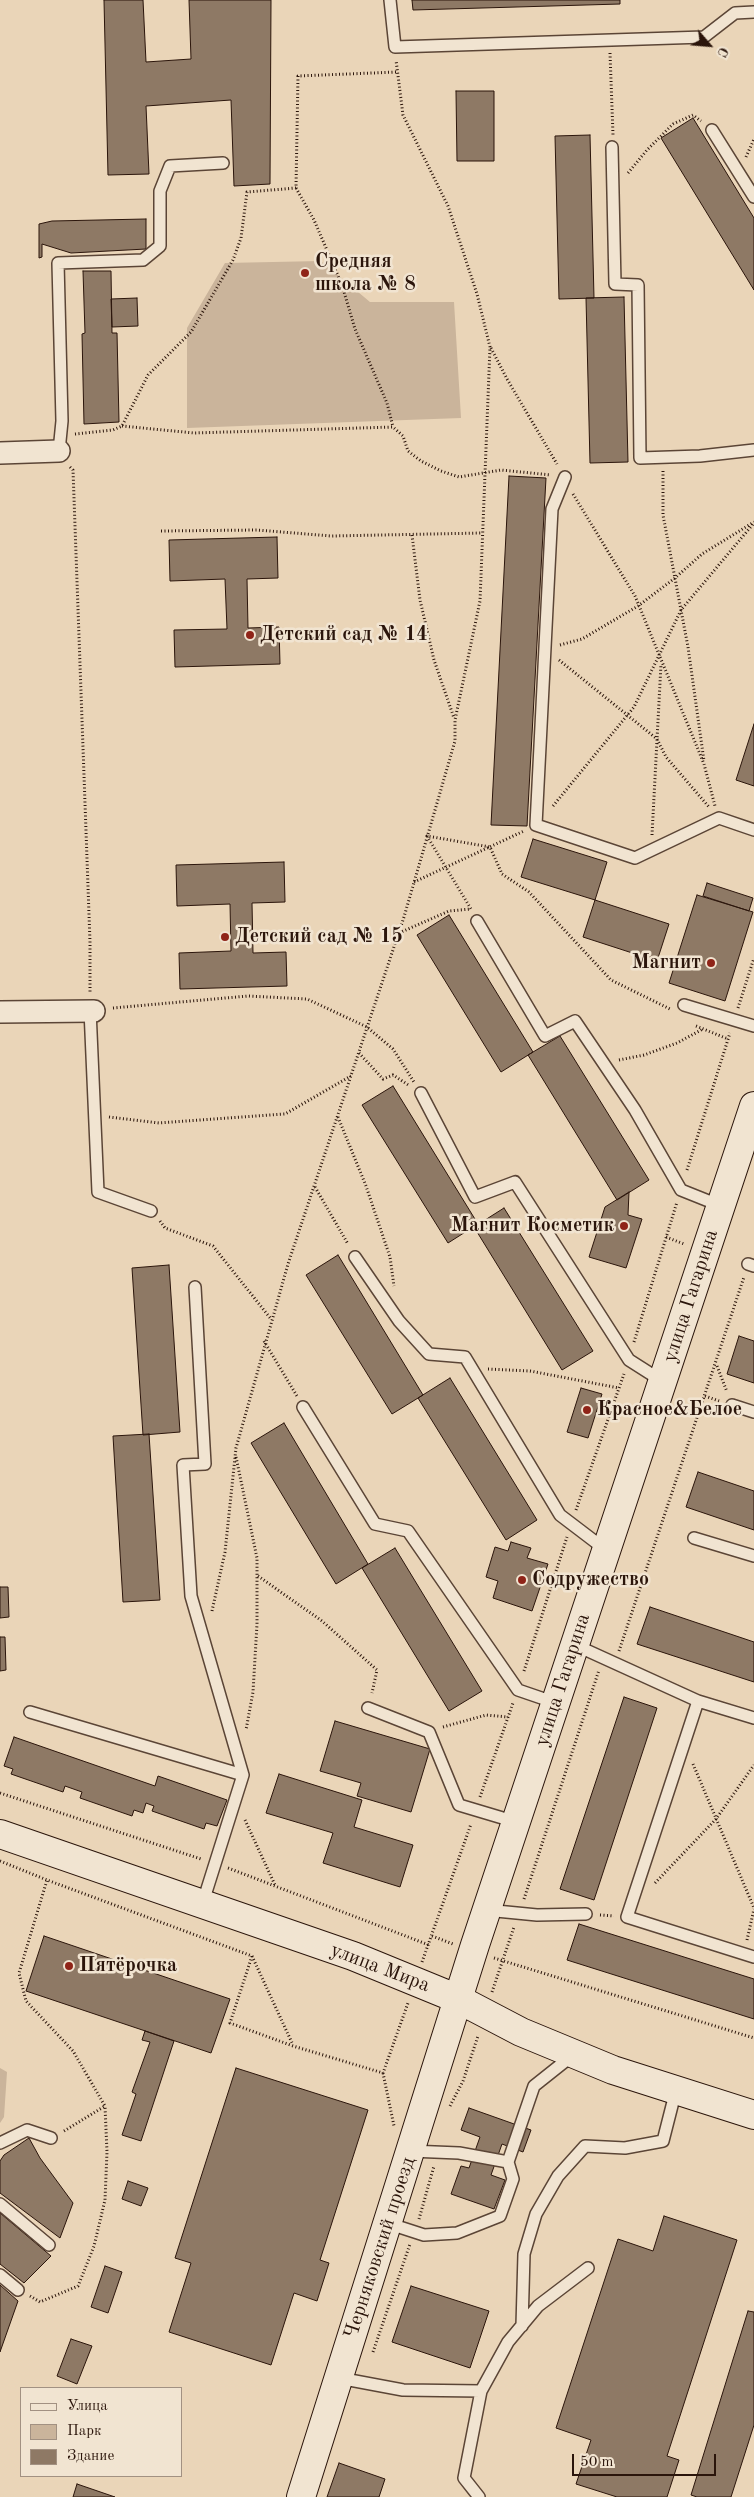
<!DOCTYPE html>
<html>
<head>
<meta charset="utf-8">
<style>
  body { margin:0 }
  #map { position:relative; width:754px; height:2497px; overflow:hidden; background:#ead5b8; font-family:"Old Standard TT",serif }
  canvas { display:block }
  .legend { position:absolute; left:20px; top:2387px; width:162px; height:90px; box-sizing:border-box; background:#f1e4d1; border:1px solid #a29182; margin:0; padding:6px 9px; list-style:none; font-size:15px; color:#2b150b }
  .legend li { display:flex; align-items:center; gap:10px; height:25px }
  .legend b { width:25px; border:1px solid #a29182 }
  .north { position:absolute; left:684px; top:20px; width:50px; height:50px; -webkit-text-stroke:4px #f1e4d1; paint-order:stroke; rotate:117deg; font-size:14px; font-weight:700; line-height:20px; text-align:center; color:#2b150b }
  .north::after { content:''; display:block; margin:auto; width:18px; height:22px; background:#2b150b; clip-path:polygon(50% 0,100% 100%,50% 72%,0 100%) }
  .scale { position:absolute; left:572px; top:2454px; width:144px; height:22px; box-sizing:border-box; border:2px solid #2b150b; border-top:0; padding-left:6px; font-size:15px; line-height:18px; white-space:nowrap; color:#2b150b; -webkit-text-stroke:4px #f1e4d1; paint-order:stroke }
</style>
</head>
<body>
<div id="map">
<canvas width="754" height="2497"></canvas>
<ul class="legend">
<li><b style="height:6px;background:#f1e4d1"></b>Улица</li>
<li><b style="height:14px;background:#cab49b"></b>Парк</li>
<li><b style="height:14px;background:#8e7965"></b>Здание</li>
</ul>
<div class="north">С</div>
<div class="scale">50 m</div>
</div>
<script>
const ctx = document.querySelector('canvas').getContext('2d');
ctx.lineJoin = 'round';
function fillPath(path, color) {
  ctx.fillStyle = color;
  ctx.fill(path, 'evenodd');
}
function poly(rows) {
  const path = new Path2D();
  for (const r of rows) {
    path.moveTo(r[0], r[1]);
    for (let i = 2; i < r.length; i += 2) path.lineTo(r[i], r[i + 1]);
  }
  return path;
}
function stroke(path, color, width, dash) {
  ctx.strokeStyle = color;
  ctx.lineWidth = width;
  ctx.lineCap = dash ? 'butt' : 'round';
  ctx.setLineDash(dash || []);
  ctx.stroke(path);
}
function write(font, color, halo, rows, align = 'center') {
  ctx.font = font + ' "Old Standard TT",serif';
  ctx.lineWidth = 5;
  ctx.setLineDash([]);
  ctx.textBaseline = 'middle';
  ctx.strokeStyle = halo;
  ctx.fillStyle = color;
  for (const [text, x, y, turn = 0] of rows) {
    ctx.save();
    ctx.translate(x, y);
    ctx.rotate((+turn || 0) * Math.PI / 180);
    ctx.textAlign = isNaN(turn) ? turn : align;
    if (halo) ctx.strokeText(text, 0, 0);
    ctx.fillText(text, 0, 0);
    ctx.restore();
  }
}
const green = poly([
  [321,261,370,302,454,302,461,418,187,428,187,328,225,263],
  [0,2068,7,2072,4,2117,0,2123]
]);
const building = poly([
  [104,0,143,0,146,62,191,59,189,0,271,0,270,184,234,186,231,100,146,106,149,174,108,175,104,0],
  [412,0,620,0,620,4,413,10,412,0],
  [456,91,494,91,494,161,457,161,456,91],
  [693,118,754,218,754,290,661,138,693,118],
  [590,135,594,298,559,299,555,136,590,135],
  [146,219,146,249,71,253,42,244,42,257,39,258,39,224,52,221,146,219],
  [83,271,111,271,112,333,117,333,119,422,84,424,82,334,85,333,83,271],
  [624,297,628,462,590,463,586,298,624,297],
  [137,298,138,326,112,327,111,299,137,298],
  [509,476,546,478,527,826,491,825,509,476],
  [277,537,278,578,247,579,248,628,279,627,280,664,175,667,174,630,227,629,225,579,170,581,169,540,277,537],
  [754,724,754,786,736,780,754,724],
  [533,839,607,862,595,900,521,877,533,839],
  [284,862,285,902,252,903,253,953,286,952,287,986,180,989,179,953,231,951,230,904,177,906,176,865,284,862],
  [707,883,753,898,749,911,703,896,707,883],
  [697,895,753,912,725,1001,669,983,697,895],
  [595,900,669,924,657,961,583,937,595,900],
  [449,915,533,1052,501,1072,417,935,449,915],
  [560,1036,649,1180,617,1200,528,1055,560,1036],
  [393,1086,478,1224,448,1243,362,1105,393,1086],
  [629,1192,628,1215,642,1219,626,1268,589,1257,605,1207,629,1192],
  [504,1208,593,1351,562,1370,474,1227,504,1208],
  [338,1255,423,1395,392,1414,306,1275,338,1255],
  [169,1265,180,1432,143,1435,132,1268,169,1265],
  [739,1336,754,1341,754,1383,727,1374,739,1336],
  [450,1378,537,1520,506,1540,418,1398,450,1378],
  [581,1388,602,1394,588,1438,567,1432,581,1388],
  [284,1423,368,1564,336,1584,251,1443,284,1423],
  [149,1434,160,1600,123,1602,113,1436,149,1434],
  [698,1472,754,1491,754,1530,686,1507,698,1472],
  [511,1542,531,1548,527,1558,548,1564,532,1611,493,1598,498,1581,486,1577,495,1547,508,1551,511,1542],
  [395,1548,482,1691,449,1711,362,1568,395,1548],
  [0,1587,8,1587,9,1617,0,1618,0,1587],
  [650,1607,754,1642,754,1682,637,1644,650,1607],
  [0,1637,5,1637,6,1670,0,1671,0,1637],
  [624,1697,657,1708,594,1900,560,1889,624,1697],
  [335,1721,430,1749,411,1812,357,1796,361,1783,320,1771,335,1721],
  [14,1737,155,1786,158,1776,227,1800,217,1826,206,1823,204,1829,152,1811,154,1806,146,1803,143,1813,134,1810,132,1816,80,1798,82,1792,65,1786,63,1792,11,1774,13,1769,4,1766,14,1737],
  [279,1774,362,1800,354,1827,413,1845,400,1887,323,1863,333,1833,266,1813,279,1774],
  [579,1924,754,1979,754,2019,567,1960,579,1924],
  [44,1936,230,1999,211,2053,26,1991,44,1936],
  [145,2031,174,2041,141,2141,122,2135,136,2094,132,2092,150,2042,142,2040,145,2031],
  [236,2068,368,2110,320,2260,329,2263,317,2301,294,2293,271,2365,169,2332,191,2263,175,2258,236,2068],
  [469,2108,531,2130,523,2152,502,2144,491,2175,505,2180,494,2209,451,2194,461,2166,469,2168,480,2137,461,2130,469,2108],
  [29,2138,40,2158,73,2203,60,2238,0,2193,0,2161,4,2155,29,2138],
  [128,2181,148,2188,141,2206,122,2199,128,2181],
  [0,2213,51,2256,24,2283,0,2264,0,2213],
  [664,2216,737,2240,667,2456,679,2460,667,2497,617,2497,576,2484,591,2440,556,2428,618,2239,653,2251,664,2216],
  [105,2266,122,2272,108,2313,91,2307,105,2266],
  [0,2285,18,2301,0,2352,0,2285],
  [411,2286,489,2311,470,2368,392,2342,411,2286],
  [748,2311,754,2312,754,2425,731,2497,697,2497,691,2495,748,2311],
  [71,2339,92,2346,77,2384,57,2376,71,2339],
  [339,2463,385,2479,379,2497,327,2497,339,2463],
  [77,2484,115,2497,73,2497,77,2484]
]);
const path = poly([
  [610,53,613,135],
  [746,157,754,139],
  [628,173,647,150,673,124,693,115,701,121],
  [296,188,314,220,342,285,355,329,387,403,393,427],
  [491,348,507,379,557,464],
  [122,426,194,433,393,427,403,436,408,451,421,461,441,471,459,477,501,470,551,475],
  [75,434,113,430,122,426,148,375,191,332,233,260,241,238,247,192,296,188,298,76,397,72],
  [70,467,73,470,90,942,90,992],
  [663,471,663,515,688,647,704,761],
  [573,494,635,596,704,764,715,806],
  [161,531,257,530,331,536,482,533],
  [412,535,420,600,434,660,454,718],
  [560,645,582,639,638,606,675,578,702,554,754,522],
  [559,660,657,739,666,757,709,807],
  [553,806,634,707,681,610,754,523],
  [652,835,661,664],
  [414,882,524,831],
  [399,933,449,911,471,909,427,836,490,847,502,874,529,892,611,980,670,1009],
  [113,1008,248,996,307,999,367,1027,393,1049,414,1082],
  [738,1008,754,958],
  [696,1026,728,1039],
  [359,1053,383,1079,393,1075,410,1086],
  [619,1060,644,1055,677,1043,703,1029],
  [109,1117,159,1123,285,1114,351,1076],
  [338,1117,366,1186,390,1257,394,1286],
  [687,1170,730,1033],
  [315,1187,348,1244],
  [160,1221,165,1228,213,1246,271,1319],
  [666,1237,684,1244],
  [264,1341,297,1396],
  [634,1342,677,1202],
  [717,1366,727,1392],
  [488,1369,530,1371,619,1388],
  [705,1396,719,1401],
  [236,1457,257,1558,257,1624,253,1692,246,1730],
  [576,1510,624,1374],
  [258,1576,322,1621,377,1670,372,1693],
  [212,1611,225,1552,236,1448,288,1264,404,917,455,741,455,720,480,601,490,347,477,294,448,206,403,115,396,60],
  [619,1651,744,1277],
  [524,1671,567,1537],
  [443,1727,486,1715,508,1717],
  [693,1764,754,1908],
  [0,1793,201,1859],
  [480,1797,513,1703],
  [245,1820,275,1885],
  [0,1861,47,1880],
  [228,1868,429,1945],
  [655,1883,716,1819,754,1765],
  [524,1899,599,1670],
  [600,1915,614,1916],
  [432,1936,453,1944],
  [747,1940,754,1909],
  [252,1956,293,2045],
  [494,1958,754,2038],
  [422,1962,471,1824],
  [492,1992,514,1927],
  [383,2073,394,2126],
  [450,2106,463,2081,478,2036],
  [64,2131,105,2106,73,2051,26,2001,19,1973,47,1880,252,1956,230,2023,293,2046,383,2073,408,2003],
  [419,2219,434,2166],
  [30,2296,40,2302,78,2286,94,2246,105,2200,107,2152,105,2106],
  [373,2352,410,2244]
]);
const lane = poly([
  [390,0,395,47,704,37,735,13,754,12],
  [712,130,754,197],
  [612,147,615,284,638,285,640,458,700,456,754,450],
  [59,451,62,421,58,263,143,260,160,246,160,191,170,166,223,163],
  [565,477,552,509,536,825,635,858,719,818,754,830],
  [477,921,545,1036,575,1021,635,1110,681,1190,721,1206],
  [684,1005,754,1026],
  [90,1010,98,1192,151,1211],
  [421,1093,475,1197,515,1182,629,1360,662,1381],
  [355,1257,399,1321,429,1354,465,1357,560,1515,606,1550],
  [748,1264,754,1266],
  [195,1287,205,1464,183,1465,191,1596,243,1775],
  [732,1405,754,1412],
  [303,1407,375,1524,408,1531,518,1690,556,1703],
  [694,1538,754,1556],
  [575,1645,698,1701,754,1718],
  [698,1701,627,1917,754,1957],
  [368,1708,429,1732,459,1805,516,1822],
  [30,1712,243,1775,202,1905],
  [486,1910,537,1915,586,1914],
  [0,2143,27,2130,51,2138],
  [410,2151,459,2153,508,2162,534,2086,573,2055],
  [0,2204,49,2245],
  [387,2223,424,2235,457,2233,500,2216,513,2179,508,2162],
  [0,2275,18,2290],
  [522,2326,524,2254,536,2214,558,2176,585,2146,625,2148,663,2141,676,2090],
  [339,2378,403,2390,481,2391,464,2478,479,2497],
  [481,2391,508,2342,538,2306,588,2268]
]);
const street = poly([
  [0,453,59,451],
  [0,1012,94,1011]
]);
const secondary = poly([
  [0,1834,353,1956,458,1999,521,2032,613,2070,754,2115],
  [301,2497,475,1945,754,1106]
]);
const markers = [
  [305,273,5,"#8f2418"],
  [250,635,5,"#8f2418"],
  [225,937,5,"#8f2418"],
  [711,963,5,"#8f2418"],
  [624,1226,5,"#8f2418"],
  [587,1410,5,"#8f2418"],
  [522,1580,5,"#8f2418"],
  [69,1966,5,"#8f2418"]
];
const poiNames = [
  ["Cредняя",315,262],
  ["школа № 8",315,285],
  ["Детский сад № 14",260,635],
  ["Детский сад № 15",235,937],
  ["Магнит",701,963,"right"],
  ["Магнит Косметик",614,1226,"right"],
  ["Красное&Белое",597,1410],
  ["Содружество",532,1580],
  ["Пятёрочка",79,1966]
];
const streetNames = [
  ["улица Гагарина",691,1296,-72],
  ["улица Гагарина",563,1680,-72],
  ["улица Мира",380,1968,21],
  ["Черняковский проезд",380,2248,-72]
];
fillPath(green, '#cab49b');
fillPath(building, '#8e7965');
stroke(building, '#2b150b', 1);
stroke(lane, '#5b4536', 14);
stroke(street, '#5b4536', 24);
stroke(secondary, '#2b150b', 30);
stroke(path, '#2b150b', 3, [1, 2.5]);
stroke(lane, '#f1e4d1', 11);
stroke(street, '#f1e4d1', 21);
stroke(secondary, '#f1e4d1', 28);
for (const [x, y, r, color] of markers) {
  const dot = new Path2D();
  dot.arc(x, y, r, 0, 2 * Math.PI);
  ctx.fillStyle = color;
  ctx.fill(dot);
  stroke(dot, '#f1e4d1', 2);
}
write('bold 20px', '#2b150b', '#f1e4d1', poiNames, 'left');
write('20px', '#2b150b', '#f1e4d1', streetNames);
</script>
</body>
</html>
